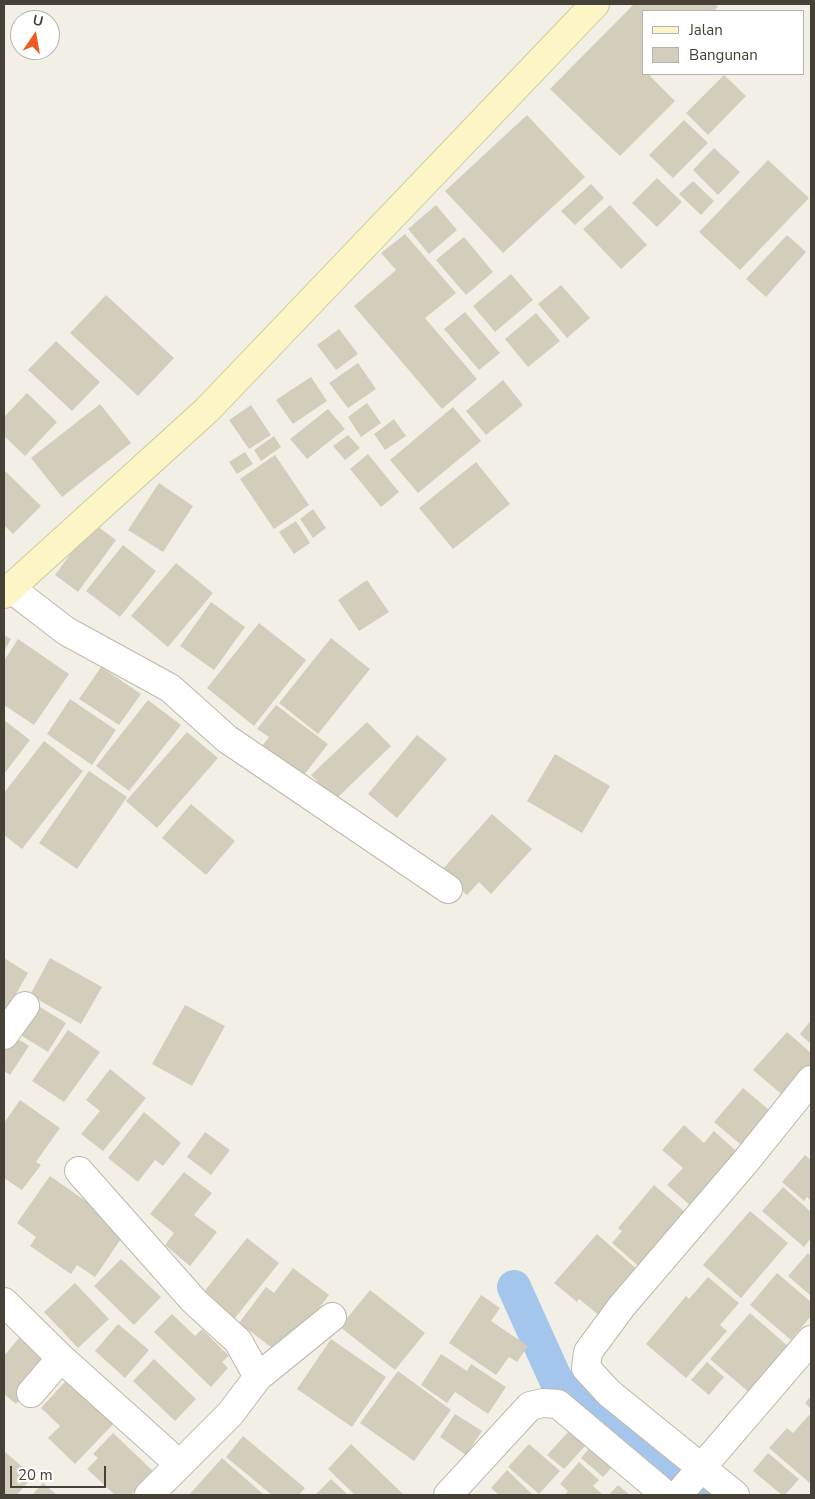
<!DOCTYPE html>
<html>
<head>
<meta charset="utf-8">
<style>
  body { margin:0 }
  #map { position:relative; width:815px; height:1499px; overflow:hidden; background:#f2f0e6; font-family:"Nunito Sans",sans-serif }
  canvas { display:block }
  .frame { position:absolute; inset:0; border:5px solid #454136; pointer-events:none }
  .legend { position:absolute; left:642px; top:10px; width:162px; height:65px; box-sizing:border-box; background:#fff; border:1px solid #b5b3af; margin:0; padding:6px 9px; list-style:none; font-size:15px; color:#454136 }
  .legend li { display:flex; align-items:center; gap:10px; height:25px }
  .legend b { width:25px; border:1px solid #b5b3af }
  .north { position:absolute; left:10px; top:10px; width:50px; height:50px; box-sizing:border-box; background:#fff; border:1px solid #b5b3af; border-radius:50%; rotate:12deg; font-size:14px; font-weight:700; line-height:20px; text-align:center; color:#454136 }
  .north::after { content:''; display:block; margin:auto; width:18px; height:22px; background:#ef5a20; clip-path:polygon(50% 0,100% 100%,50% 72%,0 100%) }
  .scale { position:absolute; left:10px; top:1466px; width:96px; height:22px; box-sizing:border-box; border:2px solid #454136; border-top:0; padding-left:6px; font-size:15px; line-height:18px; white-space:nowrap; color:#454136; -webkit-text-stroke:4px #fff; paint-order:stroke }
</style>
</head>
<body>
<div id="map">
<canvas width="815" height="1499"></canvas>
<div class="frame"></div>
<ul class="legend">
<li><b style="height:6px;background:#fcf6c7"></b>Jalan</li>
<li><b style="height:14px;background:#d3cdbc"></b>Bangunan</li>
</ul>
<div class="north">U</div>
<div class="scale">20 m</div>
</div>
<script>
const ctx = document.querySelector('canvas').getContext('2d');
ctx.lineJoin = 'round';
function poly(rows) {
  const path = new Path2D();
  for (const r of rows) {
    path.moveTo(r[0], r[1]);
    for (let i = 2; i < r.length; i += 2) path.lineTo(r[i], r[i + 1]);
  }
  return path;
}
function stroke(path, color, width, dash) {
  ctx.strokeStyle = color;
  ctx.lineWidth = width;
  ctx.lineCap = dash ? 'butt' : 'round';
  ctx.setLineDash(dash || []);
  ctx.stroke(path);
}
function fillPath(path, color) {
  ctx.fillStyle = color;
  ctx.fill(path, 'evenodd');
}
const canal = poly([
  [514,1287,556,1380,701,1495]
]);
const building = poly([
  [634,4,715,4,718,7,714,11,644,11,644,74,652,74,650,76,675,101,620,156,550,89],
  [724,75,746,96,708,135,686,113],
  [527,115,585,177,503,253,445,191],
  [684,120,708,143,673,178,649,155],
  [714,148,740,172,718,195,693,170],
  [768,160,809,198,740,270,699,232],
  [657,178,682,202,657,227,632,203],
  [693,181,714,201,701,215,679,194],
  [591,184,604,198,575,225,561,211],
  [436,205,457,230,429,254,408,229],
  [610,205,647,245,621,269,583,229],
  [405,234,456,293,425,318,477,379,442,409,354,306,396,270,381,253],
  [787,235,806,252,766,297,746,279],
  [464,237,493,272,466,295,436,260],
  [511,274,533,300,495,332,473,306],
  [561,285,590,318,567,338,538,304],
  [106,295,174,358,138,396,70,333],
  [465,312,500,353,479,370,444,329],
  [536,313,560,341,528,367,505,339],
  [339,329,358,354,336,370,317,345],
  [56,341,100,382,72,411,28,370],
  [358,363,376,389,348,408,329,383],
  [311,377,327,401,293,424,276,400],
  [503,380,523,405,486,435,466,411],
  [27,393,57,422,25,456,4,436,4,417],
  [367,403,381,423,361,437,348,417],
  [100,404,131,443,62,497,31,458],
  [251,405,271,435,249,449,229,420],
  [453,407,481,441,418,493,390,460],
  [328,409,345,429,307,459,290,439],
  [394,419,406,436,385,450,374,434],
  [348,435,360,448,345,460,333,446],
  [274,436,281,447,261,461,254,450],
  [245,452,253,464,237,474,229,462],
  [368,454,399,492,381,507,350,469],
  [275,455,309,505,274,529,240,479],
  [476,462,510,504,453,549,419,508],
  [4,470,41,506,13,534,4,525],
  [159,483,193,506,163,552,128,530],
  [313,509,326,528,313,538,300,519],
  [296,521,310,543,294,554,279,532],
  [93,523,116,540,78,592,55,575],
  [123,545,156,571,120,617,86,591],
  [176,563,213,593,168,647,131,616],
  [367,580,389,612,359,631,338,600],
  [211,602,245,627,214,670,180,646],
  [259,623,306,660,254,726,207,688],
  [4,635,11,639,4,651],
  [331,638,370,669,318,734,279,703],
  [18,639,69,674,34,725,4,705,4,661],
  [101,667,141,694,119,725,79,699],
  [70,699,116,730,92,765,47,734],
  [148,700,181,725,129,791,96,766],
  [276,705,328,744,297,784,256,754,269,737,257,729],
  [4,720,30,740,4,774],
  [367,722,391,746,335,800,311,775],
  [187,732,218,758,157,828,126,801],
  [417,735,447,759,397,818,368,794],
  [44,741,83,771,22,849,4,835,4,793],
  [555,754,610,786,582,833,527,801],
  [89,771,127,797,77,869,39,843],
  [191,804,235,841,206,875,162,838],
  [492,814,532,849,491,894,479,882,467,895,440,872],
  [4,958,28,973,4,1015],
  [50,958,102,987,81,1024,30,995],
  [32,1002,66,1023,48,1052,14,1031],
  [185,1005,225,1026,192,1086,152,1064],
  [811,1020,811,1044,800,1034],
  [68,1030,100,1052,64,1102,32,1081],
  [787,1032,811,1053,811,1069,786,1098,753,1070],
  [9,1033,29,1046,10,1075,4,1071,4,1040],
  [110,1069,146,1098,103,1151,81,1134,100,1111,86,1100],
  [743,1088,775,1115,746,1149,714,1122],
  [20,1100,60,1128,36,1162,41,1165,22,1190,4,1178,4,1123],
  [144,1112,181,1143,163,1166,155,1160,138,1182,108,1158],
  [684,1125,704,1143,714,1131,736,1151,690,1205,667,1185,683,1168,662,1150],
  [205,1132,230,1150,211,1175,187,1157],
  [805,1155,811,1160,811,1201,807,1197,804,1201,782,1182],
  [184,1172,212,1193,194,1215,217,1232,190,1266,165,1245,174,1233,150,1214],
  [50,1176,127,1230,95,1277,77,1265,71,1274,30,1246,36,1237,17,1223],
  [654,1185,685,1212,642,1269,612,1243,622,1231,618,1228],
  [783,1187,811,1212,811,1238,804,1247,762,1211],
  [750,1211,788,1243,741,1298,703,1265],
  [597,1234,639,1271,600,1316,579,1299,577,1302,554,1283],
  [247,1238,279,1263,235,1318,203,1293],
  [808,1253,811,1256,811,1296,788,1276],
  [121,1259,161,1297,134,1325,94,1286],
  [293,1268,329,1295,283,1356,239,1323,266,1287,274,1293],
  [777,1273,811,1302,811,1316,791,1340,750,1305],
  [708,1277,739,1303,720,1325,727,1331,686,1378,646,1344,686,1296,689,1299],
  [75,1283,109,1319,78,1348,44,1312],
  [370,1290,425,1333,395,1370,340,1327],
  [481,1295,500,1308,491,1321,528,1346,517,1362,509,1357,496,1375,449,1343],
  [750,1313,790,1348,751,1394,710,1359],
  [172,1314,195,1336,202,1329,229,1356,222,1362,228,1368,211,1387,154,1332],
  [118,1324,149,1350,125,1378,95,1351],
  [23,1333,54,1359,16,1404,4,1394,4,1356],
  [331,1339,386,1377,352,1427,297,1389],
  [441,1354,467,1371,471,1364,506,1387,488,1414,455,1392,447,1403,421,1385],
  [154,1359,196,1399,175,1421,133,1381],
  [707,1362,724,1377,709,1395,691,1380],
  [398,1371,451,1410,414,1461,360,1423],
  [74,1372,121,1416,75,1464,48,1438,60,1426,41,1408],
  [811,1396,811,1409,805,1403],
  [455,1414,482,1431,466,1455,440,1437],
  [809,1415,811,1416,811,1484,769,1448,787,1428,793,1433],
  [569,1431,586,1445,564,1469,547,1455],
  [113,1433,154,1472,131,1495,115,1495,87,1469,98,1458,93,1454],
  [243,1436,305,1488,299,1495,272,1495,226,1457],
  [351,1444,404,1495,355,1495,328,1469],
  [529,1444,560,1471,539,1494,508,1467],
  [593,1444,615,1464,603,1477,581,1458],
  [4,1451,33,1476,17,1495,4,1495],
  [768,1453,799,1479,785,1495,782,1495,753,1471],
  [222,1458,264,1495,189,1495],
  [579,1462,599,1480,593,1486,603,1495,565,1495,568,1491,560,1484],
  [507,1470,533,1495,499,1495,491,1488],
  [331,1479,348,1495,315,1495],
  [43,1483,57,1495,32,1495],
  [618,1485,630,1495,609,1495]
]);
const street = poly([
  [9,587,66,631,170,688,227,739,448,889],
  [4,1035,25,1006],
  [79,1171,194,1301,238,1341,258,1377,230,1414,149,1495],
  [4,1302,61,1358,179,1464],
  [258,1377,332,1317],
  [31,1393,61,1358],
  [448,1495,530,1406,543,1403,558,1404,666,1495],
  [678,1495,811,1340],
  [735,1495,609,1393,586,1368,588,1352,622,1306,746,1161,811,1080]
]);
const secondary = poly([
  [4,594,207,410,595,4]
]);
stroke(canal, '#a5c6ec', 34);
fillPath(building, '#d3cdbc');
stroke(street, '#bdb9a9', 30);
stroke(secondary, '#d0c898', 30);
stroke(street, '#fff', 28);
stroke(secondary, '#fcf6c7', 28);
</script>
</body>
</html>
